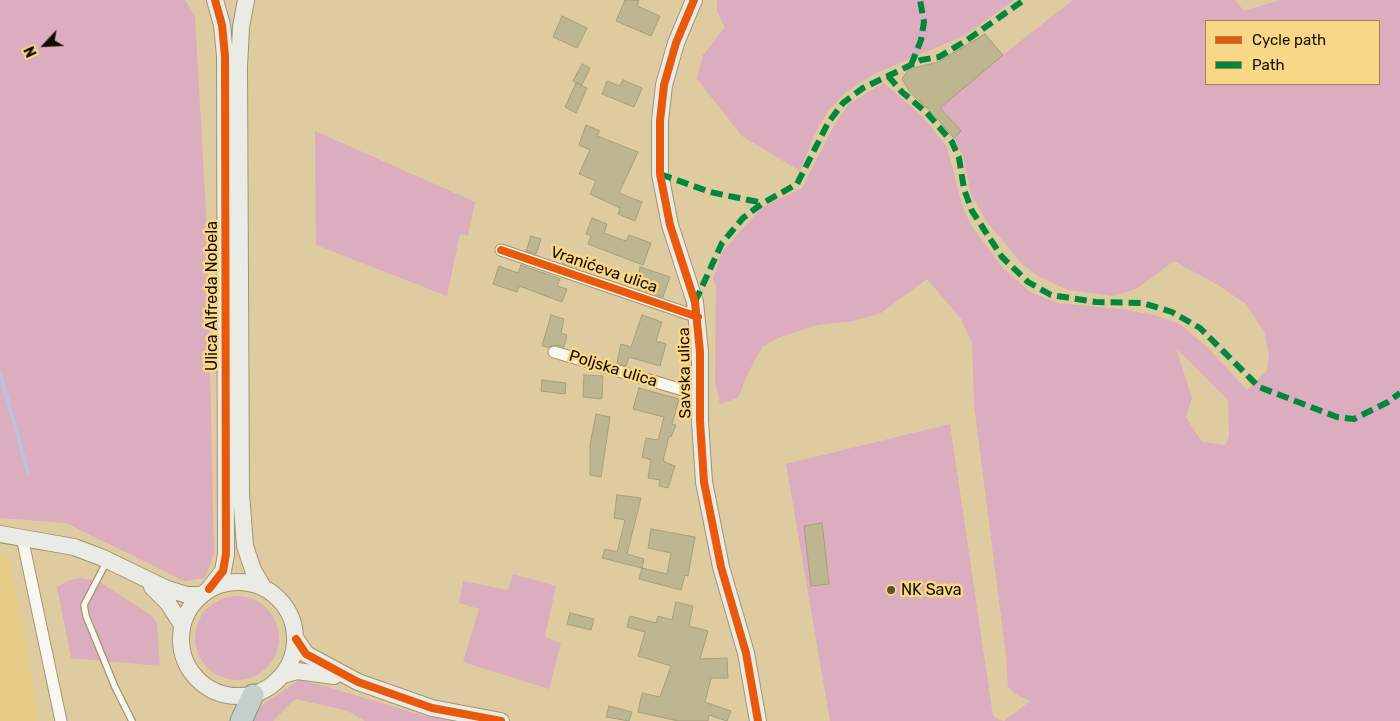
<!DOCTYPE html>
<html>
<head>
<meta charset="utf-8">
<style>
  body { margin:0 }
  #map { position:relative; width:1400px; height:721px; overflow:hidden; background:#decca0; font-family:Rubik,sans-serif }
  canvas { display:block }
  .legend { position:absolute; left:1205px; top:20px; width:175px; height:65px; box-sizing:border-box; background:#f8d786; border:1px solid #9d8650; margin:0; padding:6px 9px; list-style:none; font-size:15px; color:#150c00 }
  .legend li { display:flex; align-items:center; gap:10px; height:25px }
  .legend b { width:25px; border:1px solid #9d8650 }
  .north { position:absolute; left:20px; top:20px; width:50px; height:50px; -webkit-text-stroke:4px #f8d786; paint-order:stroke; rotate:245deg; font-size:14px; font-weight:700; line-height:20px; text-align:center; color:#150c00 }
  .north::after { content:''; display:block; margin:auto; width:18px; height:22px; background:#150c00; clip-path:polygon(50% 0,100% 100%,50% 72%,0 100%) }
</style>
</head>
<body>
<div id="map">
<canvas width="1400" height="721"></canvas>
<ul class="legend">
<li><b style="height:6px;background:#e8590c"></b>Cycle path</li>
<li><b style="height:6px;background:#00873e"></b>Path</li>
</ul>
<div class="north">N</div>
</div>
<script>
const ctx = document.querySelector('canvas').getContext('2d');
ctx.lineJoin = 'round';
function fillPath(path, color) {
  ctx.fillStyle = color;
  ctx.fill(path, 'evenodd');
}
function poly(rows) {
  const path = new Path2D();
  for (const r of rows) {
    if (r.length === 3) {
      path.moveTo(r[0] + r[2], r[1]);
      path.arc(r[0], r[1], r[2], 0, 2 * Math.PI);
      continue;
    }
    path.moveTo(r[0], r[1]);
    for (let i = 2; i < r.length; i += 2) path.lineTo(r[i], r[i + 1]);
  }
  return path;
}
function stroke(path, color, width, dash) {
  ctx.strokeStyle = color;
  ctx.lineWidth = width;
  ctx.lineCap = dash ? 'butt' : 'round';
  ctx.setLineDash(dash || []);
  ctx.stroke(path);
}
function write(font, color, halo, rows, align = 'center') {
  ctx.font = font + ' Rubik,sans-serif';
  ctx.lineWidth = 5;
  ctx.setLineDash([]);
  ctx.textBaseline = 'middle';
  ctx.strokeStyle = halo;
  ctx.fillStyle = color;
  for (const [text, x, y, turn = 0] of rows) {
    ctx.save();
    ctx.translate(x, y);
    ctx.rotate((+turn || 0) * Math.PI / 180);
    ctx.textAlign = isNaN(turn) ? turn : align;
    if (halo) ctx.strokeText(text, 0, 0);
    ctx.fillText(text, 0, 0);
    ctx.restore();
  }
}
const built = poly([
  [0,556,10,557,39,721,0,721]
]);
const green = poly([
  [0,0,185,0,195,16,207,230,214,554,205,578,184,581,66,523,0,518],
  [717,0,1014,0,966,35,874,74,846,92,828,111,814,136,800,171,742,136,697,79,703,55,725,27,717,12],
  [1073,0,1235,0,1244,11,1280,0,1400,0,1400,721,1004,721,1030,701,1017,695,1008,687,1006,656,974,405,972,343,961,319,927,279,881,313,853,321,817,325,781,337,763,346,748,373,738,398,720,404,715,383,716,286,713,279,722,252,761,208,802,188,835,124,849,104,884,83,924,118,947,147,962,205,971,225,1003,268,1030,292,1058,303,1121,309,1154,315,1180,324,1208,348,1247,390,1267,371,1269,354,1264,331,1246,304,1218,285,1174,261,1136,289,1113,296,1068,290,1038,276,1021,263,987,222,971,194,963,156,954,138,961,131,940,108,990,65],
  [1206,21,1379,21,1379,84,1206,84],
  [1176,348,1228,400,1229,437,1225,445,1202,442,1186,417,1192,398],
  [315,131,475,202,468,236,460,234,447,296,316,245],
  [950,424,993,716,1003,721,830,721,786,464],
  [513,574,556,586,545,637,561,643,549,689,463,662,479,609,459,603,463,581,508,590],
  [81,578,98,581,152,616,157,623,160,666,71,658,57,587,69,580],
  [237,638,42],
  [299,680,328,687,418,714,450,721,365,721,348,711,295,699,273,721,252,721,261,706]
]);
const stream = poly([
  [0,373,28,472]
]);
const building = poly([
  [625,0,639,0,637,6,660,16,651,36,616,21,625,0],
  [562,16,587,28,577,48,553,37,562,16],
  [985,34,1003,55,940,108,961,131,954,138,933,114,910,92,902,79,909,69,938,62,985,34],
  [582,64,590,68,582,85,573,81,582,64],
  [623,80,642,88,634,107,602,94,607,81,620,86,623,80],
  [576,83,587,88,576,113,565,107,576,83],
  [586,125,600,131,597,136,638,152,619,193,642,202,635,221,618,214,620,208,590,194,596,181,579,174,590,150,579,145,586,125],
  [592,218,607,224,604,233,626,241,629,235,651,243,643,265,588,244,591,236,586,234,592,218],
  [531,236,541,239,536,254,526,251,531,236],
  [564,255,580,260,577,268,562,263,564,255],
  [521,265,560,279,557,286,567,289,562,302,519,286,517,292,493,284,499,266,518,273,521,265],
  [640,267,670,277,663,297,636,288,640,267],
  [551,315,564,319,561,333,567,335,564,347,556,345,548,347,542,346,551,315],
  [642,315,662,322,656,341,666,344,660,366,629,357,626,366,617,363,621,344,631,347,642,315],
  [584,375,603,376,602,399,583,397,584,375],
  [542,380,566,383,565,394,541,391,542,380],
  [639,388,679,399,672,424,676,425,671,437,669,436,663,461,675,466,668,488,659,486,660,480,648,478,651,460,642,457,646,438,658,440,664,417,633,409,639,388],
  [596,414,610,417,601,477,590,475,590,445,596,414],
  [617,495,641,498,627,554,644,559,642,568,602,558,605,549,617,552,625,520,614,518,617,495],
  [822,523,829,584,811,586,804,526,822,523],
  [651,529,695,537,688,576,685,575,681,590,639,579,642,568,667,574,671,553,648,548,651,529],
  [676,602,693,606,689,626,708,631,700,659,727,658,728,678,711,678,705,702,731,711,727,721,709,715,708,721,678,721,638,712,642,693,660,697,671,666,638,656,645,632,627,627,630,616,656,623,658,616,672,620,676,602],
  [570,613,594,619,591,630,567,624,570,613],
  [609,706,632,712,629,721,606,717,609,706]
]);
const lane = poly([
  [107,561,84,605,86,616,115,687,132,721]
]);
const street = poly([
  [501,250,698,317],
  [554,352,700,395],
  [22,537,61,721]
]);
const secondary = poly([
  [246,0,241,27,239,67,241,493,245,546,253,570,263,587],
  [694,0,676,43,664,85,660,121,660,174,670,225,695,302,700,352,700,421,704,482,721,567,746,653,758,721],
  [0,534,74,547,103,558,165,588,187,595,200,595],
  [238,639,57],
  [152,587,168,603,182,625],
  [209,589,223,571,226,554,225,56,222,25,215,0],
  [296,639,306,654,358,682,432,708,501,721],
  [283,675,297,671,334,676]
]);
const highway = poly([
  [241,721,253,695]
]);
const quiet = poly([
  [911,65,921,40,924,22,920,0],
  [888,76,902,92,927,113,952,142,959,158,964,189,972,211,1002,257,1028,282,1051,295,1096,302,1143,303,1172,312,1200,328,1259,387,1337,417,1354,419,1388,402,1400,393],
  [660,174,710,192,763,203],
  [695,302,722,243,743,218,763,203,797,184,828,123,843,103,863,88,888,76,921,60,939,57,967,40,1024,0]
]);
const cycleway = poly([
  [694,0,676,43,664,85,660,121,660,174,670,225,695,302,700,352,700,421,704,482,721,567,746,653,758,721],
  [501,250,698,317],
  [209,589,223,571,226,554,225,56,222,25,215,0],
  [296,639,306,654,358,682,432,708,501,721]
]);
const markers = [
  [891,590,5,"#5b4f38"]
];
const streetNames = [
  ["Vranićeva ulica",604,270,19],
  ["Ulica Alfreda Nobela",212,296,-90],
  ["Poljska ulica",613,369,17],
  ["Savska ulica",685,373,-91]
];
const poiNames = [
  ["NK Sava",901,590]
];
fillPath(built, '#e8cd88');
fillPath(green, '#dbadbe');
stroke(stream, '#bac3d9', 4);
fillPath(building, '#beb591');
stroke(building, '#a79f7b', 1);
stroke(lane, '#a39470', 8);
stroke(street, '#a39470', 13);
stroke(secondary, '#a39470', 18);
stroke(highway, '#898e7c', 23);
stroke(lane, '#faf7f1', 5.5);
stroke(street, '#faf7f1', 11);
stroke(secondary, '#eaebe5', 16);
stroke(highway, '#c4cfca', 21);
stroke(quiet, '#00873e', 6, [12, 6]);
stroke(cycleway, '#e8590c', 8);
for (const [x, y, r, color] of markers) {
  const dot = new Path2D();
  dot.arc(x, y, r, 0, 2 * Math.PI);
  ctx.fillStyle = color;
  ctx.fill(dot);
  stroke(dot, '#f8d786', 2);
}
write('16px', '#150c00', '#f8d786', streetNames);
write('16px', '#150c00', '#f8d786', poiNames, 'left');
</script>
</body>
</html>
